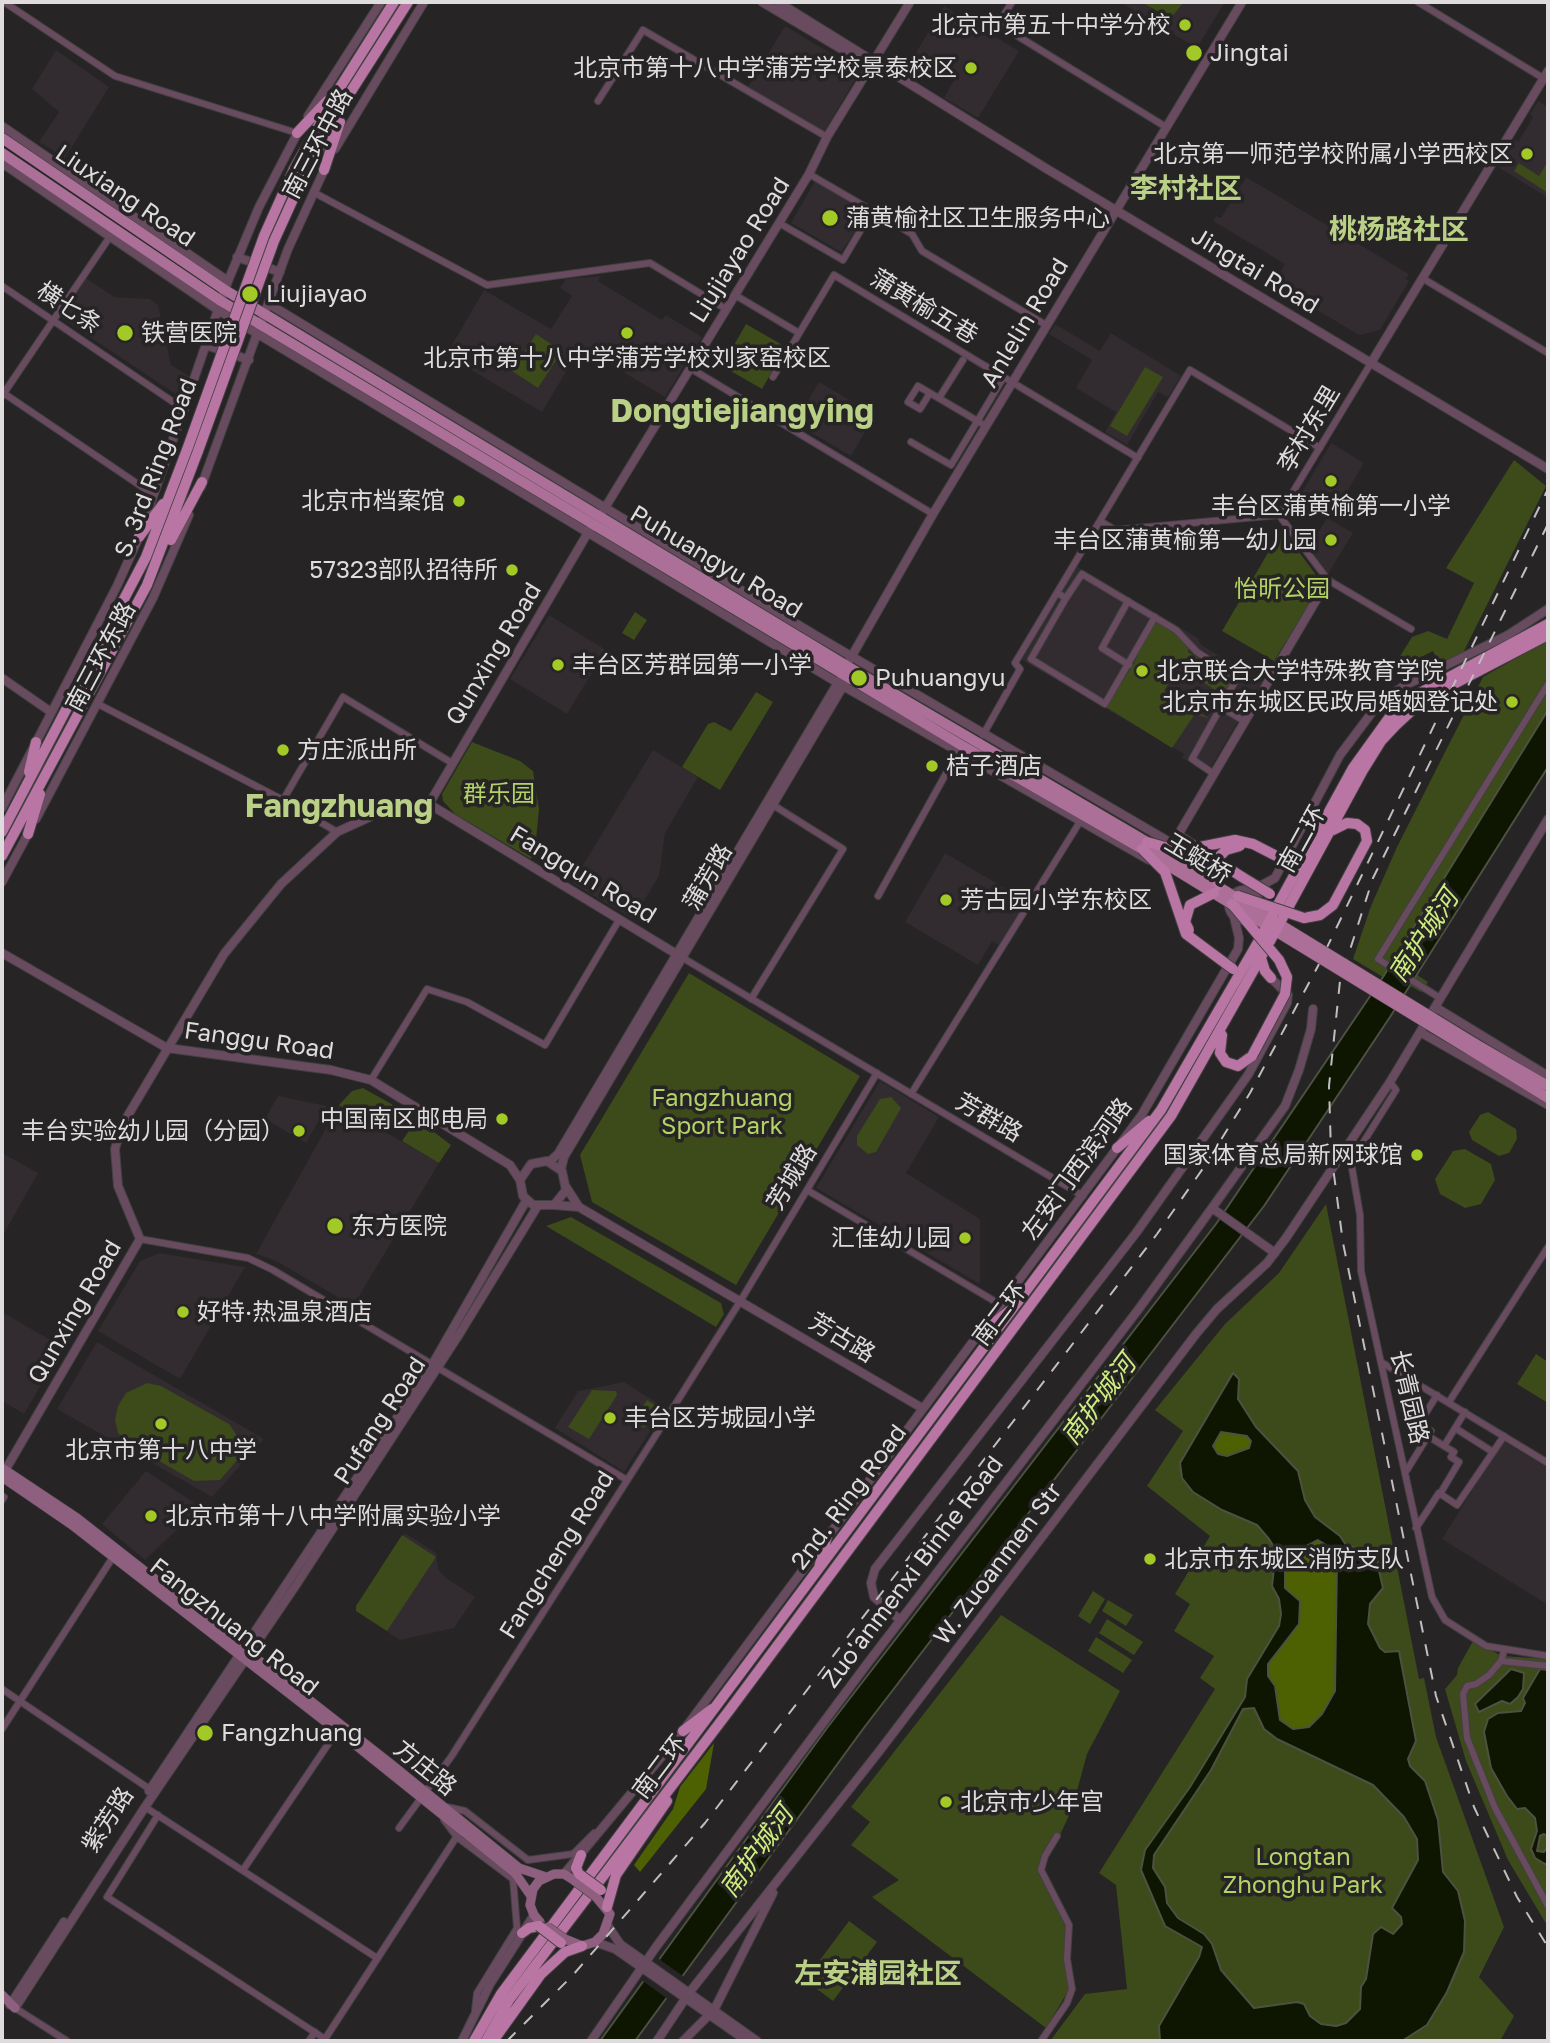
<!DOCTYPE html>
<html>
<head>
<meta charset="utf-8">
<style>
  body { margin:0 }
  #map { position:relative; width:1550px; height:2043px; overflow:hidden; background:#262425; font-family:"Golos Text",sans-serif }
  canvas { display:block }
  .frame { position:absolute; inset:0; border:4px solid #dedcdd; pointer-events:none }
</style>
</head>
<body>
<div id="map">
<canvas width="1550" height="2043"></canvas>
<div class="frame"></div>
</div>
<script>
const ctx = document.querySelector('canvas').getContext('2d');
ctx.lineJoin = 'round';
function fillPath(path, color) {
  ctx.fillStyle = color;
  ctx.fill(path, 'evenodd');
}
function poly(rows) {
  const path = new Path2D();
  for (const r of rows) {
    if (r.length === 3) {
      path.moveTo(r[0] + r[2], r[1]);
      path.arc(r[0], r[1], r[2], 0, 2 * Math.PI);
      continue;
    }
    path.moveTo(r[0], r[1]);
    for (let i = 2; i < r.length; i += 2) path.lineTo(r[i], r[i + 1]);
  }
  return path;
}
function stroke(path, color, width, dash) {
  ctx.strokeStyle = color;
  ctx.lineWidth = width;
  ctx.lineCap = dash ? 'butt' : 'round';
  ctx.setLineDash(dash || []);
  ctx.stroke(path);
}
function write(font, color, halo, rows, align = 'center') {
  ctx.font = font + ' "Golos Text","Noto Sans SC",sans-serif';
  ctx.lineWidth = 7;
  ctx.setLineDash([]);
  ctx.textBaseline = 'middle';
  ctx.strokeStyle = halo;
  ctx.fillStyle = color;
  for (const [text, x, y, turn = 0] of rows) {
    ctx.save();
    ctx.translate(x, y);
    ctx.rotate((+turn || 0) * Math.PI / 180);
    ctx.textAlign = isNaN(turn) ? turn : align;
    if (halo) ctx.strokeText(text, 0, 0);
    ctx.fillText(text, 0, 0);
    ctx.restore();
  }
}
const built = poly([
  [1120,2,1225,2,1197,48],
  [944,6,1019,51,978,118,944,98,954,80,914,56],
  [785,26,857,69,856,78,824,132,748,87],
  [56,50,109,87,65,158,39,142,59,112,32,89],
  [1538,101,1548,107,1548,198,1498,167,1514,140,1518,142,1528,126,1533,117,1530,114],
  [1246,177,1409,274,1406,279,1409,281,1380,330,1359,335,1273,284,1285,264,1213,221,1216,216,1221,218],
  [815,181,868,213,841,252,791,223],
  [601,276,598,281,662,320,666,315,702,337,665,397,581,347,542,412,446,355,484,290,551,329,572,296,560,288,566,279],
  [86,278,114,297,150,299,158,305,171,365,189,376,183,399,60,317],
  [1055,324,1100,351,1111,333,1181,376,1168,397,1158,392,1127,445,1105,432,1116,412,1076,388,1092,360,1049,334],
  [819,382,875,415,851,456,795,423],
  [1331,443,1364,463,1335,512,1320,512,1298,499],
  [1327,518,1353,533,1328,574,1309,547],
  [1075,565,1198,638,1201,645,1262,681,1208,772,1182,758,1184,754,1022,660],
  [549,615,606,650,567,714,510,679],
  [653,750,698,777,665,833,659,876,633,919,572,883],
  [945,853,1027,901,1000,946,992,941,978,965,905,922],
  [880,1081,939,1117,906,1173,980,1219,980,1284,816,1188],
  [278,1096,327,1106,306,1143,265,1119],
  [339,1105,439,1163,353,1306,276,1261,256,1254],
  [2,1153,38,1173,2,1237],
  [159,1253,245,1267,180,1379,98,1331,140,1261],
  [2,1312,63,1347,24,1414,2,1401],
  [97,1342,264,1439,212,1497,57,1409],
  [624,1382,665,1408,624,1472,555,1428,578,1391],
  [1503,1441,1548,1468,1548,1605,1442,1539],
  [146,1471,201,1507,145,1560,102,1524],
  [405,1533,436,1553,438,1569,446,1578,475,1597,454,1628,400,1640,356,1611,356,1606]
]);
const green = poly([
  [1142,2,1184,2,1170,19],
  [1548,161,1548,193,1514,171,1519,163,1539,176],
  [746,324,786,347,762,389,722,366],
  [536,334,562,351,538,388,512,371],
  [1145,367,1163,377,1127,436,1110,426],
  [1514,460,1546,486,1463,653,1439,663,1433,651,1405,665,1397,661,1412,637,1428,631,1447,639,1474,583,1446,568],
  [1282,529,1322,583,1274,661,1222,631],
  [635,612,647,620,634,640,622,633],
  [1154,620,1182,636,1189,645,1188,652,1232,679,1223,695,1179,667,1164,691,1210,719,1195,714,1172,748,1106,707,1134,663],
  [1548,640,1548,710,1394,960,1428,982,1421,992,1387,972,1383,977,1353,959,1371,906,1397,847,1483,677],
  [756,692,773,702,720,790,682,767,708,724,714,722,731,731],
  [472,742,520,761,533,771,539,809,535,850,531,859,455,814,443,801,442,794],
  [689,973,860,1076,736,1285,592,1202,580,1155],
  [363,1088,395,1106,398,1111,385,1131,339,1105,352,1091],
  [891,1097,901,1108,876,1152,868,1154,857,1145,857,1136,880,1099],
  [1488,1112,1516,1129,1517,1139,1509,1153,1499,1156,1472,1140,1469,1132,1480,1115],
  [417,1119,451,1145,439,1163,402,1141],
  [1465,1149,1491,1164,1495,1180,1481,1204,1465,1208,1440,1194,1435,1179,1453,1151],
  [1326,1204,1419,1679,1424,1678,1436,1737,1504,1927,1479,1977,1514,2016,1500,2041,1050,2041,1085,1994,1127,1989,1116,1885,1099,1873,1215,1689,1200,1678,1214,1656,1174,1631,1190,1604,1175,1594,1210,1536,1147,1486,1183,1431,1155,1410,1225,1324,1279,1273],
  [571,1217,721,1303,724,1314,716,1327,546,1226],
  [1536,1354,1548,1362,1548,1403,1517,1384],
  [147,1383,161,1386,229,1424,236,1434,239,1458,220,1480,194,1481,126,1442,118,1433,115,1420,118,1406,126,1393],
  [592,1390,616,1391,617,1395,589,1439,568,1427],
  [647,1400,658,1407,644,1428,633,1421],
  [402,1535,436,1557,387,1631,356,1611,356,1606],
  [1093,1591,1105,1599,1090,1624,1078,1616],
  [1108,1600,1133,1615,1126,1626,1102,1611],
  [1001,1615,1120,1691,1087,1754,1072,1809,1060,1835,1039,1867,1039,1874,1066,1924,1066,1969,1070,1988,1046,2028,872,1897,899,1880,851,1845,870,1822,851,1807],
  [1107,1619,1143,1642,1134,1655,1099,1633],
  [1096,1637,1132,1660,1123,1673,1088,1651],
  [1473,1641,1502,1656,1548,1659,1548,1927,1508,1860,1466,1761,1445,1689,1457,1675,1458,1668],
  [849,1921,877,1942,833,2001,805,1980]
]);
const forest = poly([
  [1221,1432,1247,1436,1251,1441,1249,1448,1227,1456,1218,1454,1213,1446],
  [1318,1540,1337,1560,1335,1691,1322,1714,1309,1728,1293,1729,1280,1720,1275,1686,1268,1676,1268,1663,1281,1646,1285,1572,1295,1552],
  [714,1743,706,1789,640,1872,634,1865,673,1809,680,1787]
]);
const water = poly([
  [1548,710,1548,767,1390,1017,1264,1206,863,1729,635,2041,600,2041,827,1728,1216,1224,1383,977,1548,710],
  [1233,1373,1239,1379,1238,1399,1256,1427,1298,1471,1305,1500,1315,1517,1340,1536,1346,1545,1375,1554,1383,1588,1370,1604,1368,1624,1380,1648,1385,1652,1399,1651,1416,1741,1408,1759,1410,1766,1425,1781,1438,1820,1443,1872,1458,1891,1465,1921,1464,1952,1447,1992,1427,2025,1402,2041,1160,2041,1159,2026,1199,1957,1202,1947,1165,1926,1141,1870,1145,1850,1190,1787,1245,1697,1247,1679,1279,1626,1281,1614,1279,1599,1272,1586,1276,1550,1269,1539,1257,1525,1222,1510,1193,1492,1182,1478,1180,1463,1233,1373],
  [1221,1432,1247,1436,1251,1441,1249,1448,1227,1456,1218,1454,1213,1446,1221,1432],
  [1318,1540,1326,1545,1337,1560,1335,1691,1322,1714,1309,1727,1293,1729,1280,1720,1275,1686,1268,1676,1268,1664,1299,1624,1300,1601,1285,1588,1285,1572,1295,1552,1318,1540],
  [1254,1708,1264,1729,1277,1739,1373,1785,1404,1817,1417,1839,1418,1860,1392,1908,1401,1917,1402,1924,1393,1934,1381,1927,1373,1934,1366,1979,1361,1987,1360,2009,1346,2023,1336,2026,1321,2024,1310,2016,1304,2004,1297,2002,1254,2008,1221,1970,1212,1944,1204,1934,1178,1918,1167,1903,1165,1887,1153,1868,1154,1855,1211,1770,1243,1709,1254,1708],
  [1511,1669,1524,1673,1523,1689,1518,1697,1510,1704,1502,1701,1479,1712,1475,1704,1511,1669],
  [1540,1669,1548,1670,1548,1837,1544,1834,1540,1836,1537,1851,1544,1852,1548,1846,1548,1863,1545,1864,1535,1858,1531,1849,1537,1831,1535,1818,1525,1808,1517,1809,1507,1796,1491,1768,1484,1732,1488,1719,1498,1713,1521,1711,1525,1703,1523,1698,1540,1669]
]);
const pier = poly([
  [656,1957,686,1978,669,2000,640,1979]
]);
const minor = poly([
  [4,2,115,76,297,133],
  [1012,2,998,24,1166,127],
  [1418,2,1543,78],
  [598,101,643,30,827,137],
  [809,174,912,234,922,251,1046,325],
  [313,192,487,285,650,263,726,309],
  [779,223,843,260,872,211],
  [1422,278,1548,353],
  [2,286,185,410],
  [735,295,799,333],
  [690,368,933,514],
  [773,377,834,275,1138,458],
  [2,392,154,495],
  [930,393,918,386,908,402,920,409,930,393,981,423],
  [2,396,109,238],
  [939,398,963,360],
  [911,442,951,465,1002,380],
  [1279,515,1371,363],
  [1100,521,1115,530,1279,515,1328,580,1411,629],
  [1057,593,1066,598,1082,574,1176,630,1197,652,1237,678,1192,759,1214,774],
  [1066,598,1031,659,1105,704,1155,617],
  [1128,601,1102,648,1129,665],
  [98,704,283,800,337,832],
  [1221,707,1244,721],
  [983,735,1020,669,1015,663,1190,370,1320,448],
  [283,800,343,697,452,763],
  [878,896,958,752],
  [683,958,1083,1196],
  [1440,998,1378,959,1548,684],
  [751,999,843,849,773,805],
  [371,1080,427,989,467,1002,545,1045,619,920],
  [1390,1082,1396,1090,1351,1162,1360,1215,1361,1271,1432,1597,1445,1620,1486,1646,1548,1656],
  [911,1094,1081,820],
  [807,1190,1001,1305],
  [140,1239,248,1258,273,1270,627,1480],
  [1381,1362,1548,1463],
  [1449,1402,1548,1247],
  [1455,1428,1493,1452],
  [1428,1436,1444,1446],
  [1407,1470,1431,1431,1419,1424,1437,1395],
  [1440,1494,1459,1462,1451,1457,1454,1452,1444,1446,1465,1412],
  [2,1500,4,1497],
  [1416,1528,1439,1493,1457,1505,1504,1436],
  [1504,1651,1501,1661,1489,1675,1476,1684,1467,1686,1463,1694,1467,1738,1495,1808,1548,1906],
  [1501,1661,1548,1666],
  [2,1689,151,1790],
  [2,1729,113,1557],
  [145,1807,377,1958],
  [447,1807,465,1811,528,1860,573,1854,594,1833],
  [158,1815,107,1897,325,2039,461,1830],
  [444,1820,457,1837,513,1879,517,1928,477,1993,475,2010],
  [399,1828,451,1757,656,1435,741,1300,877,1073],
  [243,1870,337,1731],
  [15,2008,67,2041],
  [309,2041,315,2032],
  [1041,2041,1067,2003,1072,1989,1067,1959,1069,1925,1041,1870,1045,1856,1057,1836]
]);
const tertiary = poly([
  [762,2,860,60,872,62],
  [778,2,1047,169,1548,469],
  [308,116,381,2],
  [2,126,228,281],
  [335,149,424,2],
  [2,163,218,310,843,686,1149,860],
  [237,257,280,272],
  [269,304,815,635,1173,844,1171,848],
  [206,345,249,360],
  [1371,363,1548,71],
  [201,487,288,249,326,166],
  [603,511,809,174,827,137,910,2],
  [849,661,933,514,1242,2],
  [2,678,51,712],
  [429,804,590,529],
  [2,808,117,586,139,537,228,281,259,207,299,130],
  [36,819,153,598,189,515],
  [1175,840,1328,580],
  [2,882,30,830],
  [1244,905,15],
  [1251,891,1275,878,1340,755,1379,703,1404,686,1508,635,1548,609],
  [2,953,167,1048,331,1070,371,1080,510,1165,520,1180,523,1196,533,1205,554,1205,566,1190,562,1171,547,1161,531,1164,520,1180],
  [1435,1007,1548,1076],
  [1420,1032,1548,1105],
  [549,1162,558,1154,840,679],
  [561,1169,564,1157,845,683],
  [566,1187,579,1207],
  [554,1205,579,1207,922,1408],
  [1212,1208,1285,1106,1299,1070,1311,1029,1313,1009],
  [3,1474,140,1239,118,1186,115,1149,121,1127,224,954,281,884,337,832,385,810,429,804,683,958],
  [900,1620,874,1597,871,1583,875,1569,1136,1233,1248,1075,1287,1003,1288,995,1271,978],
  [149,1791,432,1365,526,1201],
  [564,1874,683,1731,1141,1116,1238,949,1239,938,1234,917],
  [608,1926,620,1944,757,2041],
  [595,1942,615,1949,747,2041],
  [10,2005,64,1922],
  [15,2008,145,1807,296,1585,460,1333,537,1207],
  [462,2041,490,1984,534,1915],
  [591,2041,656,1947,867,1664,1138,1310,1212,1208,1275,1253],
  [657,2041,689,1993,881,1749,1196,1334,1217,1309,1267,1263,1286,1238,1390,1082,1548,819],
  [683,2041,714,2010,773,1893]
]);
const secondary = poly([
  [2,1468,77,1518,391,1764,519,1868,546,1877],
  [2,1477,72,1525,358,1747,515,1873,531,1896],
  [540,1922,534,1915,530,1905,533,1889,539,1881,554,1874,564,1874,572,1879],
  [565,1939,582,1946,595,1942,603,1934,610,1914,596,1897],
  [2,1995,15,2008]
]);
const primary = poly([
  [2,138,225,290,847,666,1147,842],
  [2,153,221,301,961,745,1142,849],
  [1474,1043,1548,1086],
  [1470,1050,1548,1098]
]);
const trunk = poly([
  [297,133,327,101],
  [294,169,339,89,394,2],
  [324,170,340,122],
  [304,175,348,96,408,2],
  [139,537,163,504],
  [171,540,202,482],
  [29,772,36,742],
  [2,832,146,557,188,447],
  [28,834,40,794],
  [1177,835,1242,877],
  [2,856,147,585,198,451],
  [1274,912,1353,768,1389,718,1418,694,1548,624],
  [1283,917,1363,770,1381,741,1396,725,1423,700,1548,635],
  [1304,918,1320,915,1333,905,1367,841,1365,830,1357,824,1347,823,1333,830],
  [1261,958,1265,971,1271,978],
  [1222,1035,1220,1053,1226,1062,1238,1066,1252,1056],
  [1117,1148,1149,1121],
  [979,1335,1009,1311],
  [819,1568,827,1536],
  [683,1731,712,1709],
  [579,1874,576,1868,581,1855],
  [607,1907,616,1875,667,1801],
  [522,1933,529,1928,539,1926],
  [474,2041,501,1994,1161,1110,1261,937],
  [486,2041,509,2000,731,1708,1171,1116,1270,941],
  [493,2041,541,1974,565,1952,582,1946]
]);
const rail = poly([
  [1548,524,1373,878,1340,981,1329,1086,1331,1152,1343,1243,1436,1696,1474,1807,1517,1897,1548,1947],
  [507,2041,573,1975,705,1823,1157,1234,1204,1167,1250,1093,1318,966,1548,489]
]);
const secondaryBridge = poly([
  [572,1879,596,1897],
  [548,1927,565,1939]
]);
const primaryBridge = poly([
  [1152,846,1474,1043],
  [1151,855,1470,1050]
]);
const trunkBridge = poly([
  [188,447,264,236,294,169],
  [198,451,274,241,304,175],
  [1147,842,1180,851,1235,840,1253,844,1288,862],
  [1142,849,1165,872,1186,934,1233,969],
  [1242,877,1270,894],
  [1219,885,1213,869,1218,858,1226,850,1240,846],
  [1238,896,1304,918],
  [1232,904,1279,960,1287,977,1285,994,1252,1056],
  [1189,930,1185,922,1190,905,1214,893],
  [1261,937,1274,912],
  [1270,941,1283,917],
  [579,1874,601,1890],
  [539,1926,561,1943]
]);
const markers = [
  [1185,25,7,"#a3c927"],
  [1194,53,9,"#a3c927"],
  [971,68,7,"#a3c927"],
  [1527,154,7,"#a3c927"],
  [830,218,9,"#a3c927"],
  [250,294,9,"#a3c927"],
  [125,333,9,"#a3c927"],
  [627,333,7,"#a3c927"],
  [1331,481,7,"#a3c927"],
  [459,501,7,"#a3c927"],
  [1331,540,7,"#a3c927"],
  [512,570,7,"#a3c927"],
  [558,665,7,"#a3c927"],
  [1142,671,7,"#a3c927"],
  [859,678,9,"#a3c927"],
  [1512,702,7,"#a3c927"],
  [283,750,7,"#a3c927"],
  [932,766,7,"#a3c927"],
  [946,900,7,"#a3c927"],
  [502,1119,7,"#a3c927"],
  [299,1131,7,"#a3c927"],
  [1417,1155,7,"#a3c927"],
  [335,1226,9,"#a3c927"],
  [965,1238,7,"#a3c927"],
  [183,1312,7,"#a3c927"],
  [610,1418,7,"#a3c927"],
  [161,1424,7,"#a3c927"],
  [151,1516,7,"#a3c927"],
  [1150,1559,7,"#a3c927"],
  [205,1733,9,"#a3c927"],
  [946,1802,7,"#a3c927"]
];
const poiNames = [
  ["北京市第五十中学分校",1171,25,"right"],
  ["Jingtai",1210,53],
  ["北京市第十八中学蒲芳学校景泰校区",957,68,"right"],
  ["北京第一师范学校附属小学西校区",1513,154,"right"],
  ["蒲黄榆社区卫生服务中心",846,218],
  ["Liujiayao",266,294],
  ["铁营医院",141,333],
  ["北京市第十八中学蒲芳学校刘家窑校区",627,358,"center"],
  ["北京市档案馆",445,501,"right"],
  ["丰台区蒲黄榆第一小学",1331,506,"center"],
  ["丰台区蒲黄榆第一幼儿园",1317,540,"right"],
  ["57323部队招待所",498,570,"right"],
  ["丰台区芳群园第一小学",572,665],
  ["北京联合大学特殊教育学院",1156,671],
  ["Puhuangyu",875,678],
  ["北京市东城区民政局婚姻登记处",1498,702,"right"],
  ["方庄派出所",297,750],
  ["桔子酒店",946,766],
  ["芳古园小学东校区",960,900],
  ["中国南区邮电局",488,1119,"right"],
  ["丰台实验幼儿园（分园）",285,1131,"right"],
  ["国家体育总局新网球馆",1403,1155,"right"],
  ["东方医院",351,1226],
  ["汇佳幼儿园",951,1238,"right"],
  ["好特·热温泉酒店",197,1312],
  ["丰台区芳城园小学",624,1418],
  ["北京市第十八中学",161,1450,"center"],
  ["北京市第十八中学附属实验小学",165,1516],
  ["北京市东城区消防支队",1164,1559],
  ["Fangzhuang",221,1733],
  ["北京市少年宫",960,1802]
];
const streetNames = [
  ["南三环中路",318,144,-62],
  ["Liuxiang Road",125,196,34],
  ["Liujiayao Road",740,250,-58],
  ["Jingtai Road",1255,271,31],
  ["蒲黄榆五巷",924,307,31],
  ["横七条",69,308,34],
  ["Anlelin Road",1025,323,-59],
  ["李村东里",1309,429,-59],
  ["S. 3rd Ring Road",156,468,-69],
  ["Puhuangyu Road",716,562,31],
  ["Qunxing Road",494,654,-59],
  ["南三环东路",101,657,-62],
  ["南二环",1302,839,-61],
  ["玉蜓桥",1198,859,31],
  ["Fangqun Road",583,875,31],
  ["蒲芳路",708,877,-60],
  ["Fanggu Road",259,1041,8],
  ["芳群路",989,1118,30],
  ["左安门西滨河路",1077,1169,-54],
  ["芳城路",792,1177,-59],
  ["Qunxing Road",75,1312,-60],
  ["南二环",1000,1314,-53],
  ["芳古路",842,1338,31],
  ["长青园路",1409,1397,77],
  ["Pufang Road",380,1421,-57],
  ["2nd. Ring Road",849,1497,-53],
  ["Fangcheng Road",557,1555,-58],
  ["W. Zuoanmen Str",998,1564,-53],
  ["Zuo'anmenxi Binhe Road",913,1572,-53],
  ["Fangzhuang Road",234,1627,38],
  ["南二环",660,1767,-53],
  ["方庄路",425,1768,39],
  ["紫芳路",108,1820,-57]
];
const parkNames = [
  ["怡昕公园",1282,589],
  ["群乐园",499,794],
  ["Fangzhuang",722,1098],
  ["Sport Park",722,1126],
  ["Longtan",1303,1857],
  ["Zhonghu Park",1303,1885]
];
const waterNames = [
  ["南护城河",1424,936,-57],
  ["南护城河",1099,1400,-53],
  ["南护城河",757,1852,-54]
];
const quarterNames = [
  ["李村社区",1186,189],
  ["桃杨路社区",1399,230],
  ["左安浦园社区",878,1974]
];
const districtNames = [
  ["Dongtiejiangying",742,412],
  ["Fangzhuang",339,807]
];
fillPath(built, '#322b30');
fillPath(green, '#3d4a1a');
fillPath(forest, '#4d6102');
fillPath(water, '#0e1500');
stroke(water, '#4c5142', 2);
fillPath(pier, '#262425');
stroke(minor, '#434142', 8);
stroke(tertiary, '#434142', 10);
stroke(secondary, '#434142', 10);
stroke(primary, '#434142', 11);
stroke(trunk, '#434142', 12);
stroke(minor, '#684b5f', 6);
stroke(tertiary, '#684b5f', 8);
stroke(secondary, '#8e5f7f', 9);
stroke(primary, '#ac6f98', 10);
stroke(trunk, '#b976a4', 10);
stroke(rail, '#c0bebf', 2, [12, 12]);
stroke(secondaryBridge, '#434142', 10, []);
stroke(primaryBridge, '#434142', 11, []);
stroke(trunkBridge, '#434142', 12, []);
stroke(secondaryBridge, '#8e5f7f', 9);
stroke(primaryBridge, '#ac6f98', 10);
stroke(trunkBridge, '#b976a4', 10);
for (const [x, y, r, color] of markers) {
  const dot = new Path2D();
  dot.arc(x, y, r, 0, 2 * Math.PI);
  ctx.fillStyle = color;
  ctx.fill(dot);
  stroke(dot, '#262425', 2.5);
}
write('24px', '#dedcdd', '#262425', poiNames, 'left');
write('24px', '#dedcdd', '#262425', streetNames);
write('24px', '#b3d365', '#262425', parkNames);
write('italic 26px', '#cded7f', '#262425', waterNames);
write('bold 28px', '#b9d086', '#262425', quarterNames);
write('bold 32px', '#b9d086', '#262425', districtNames);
</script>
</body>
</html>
